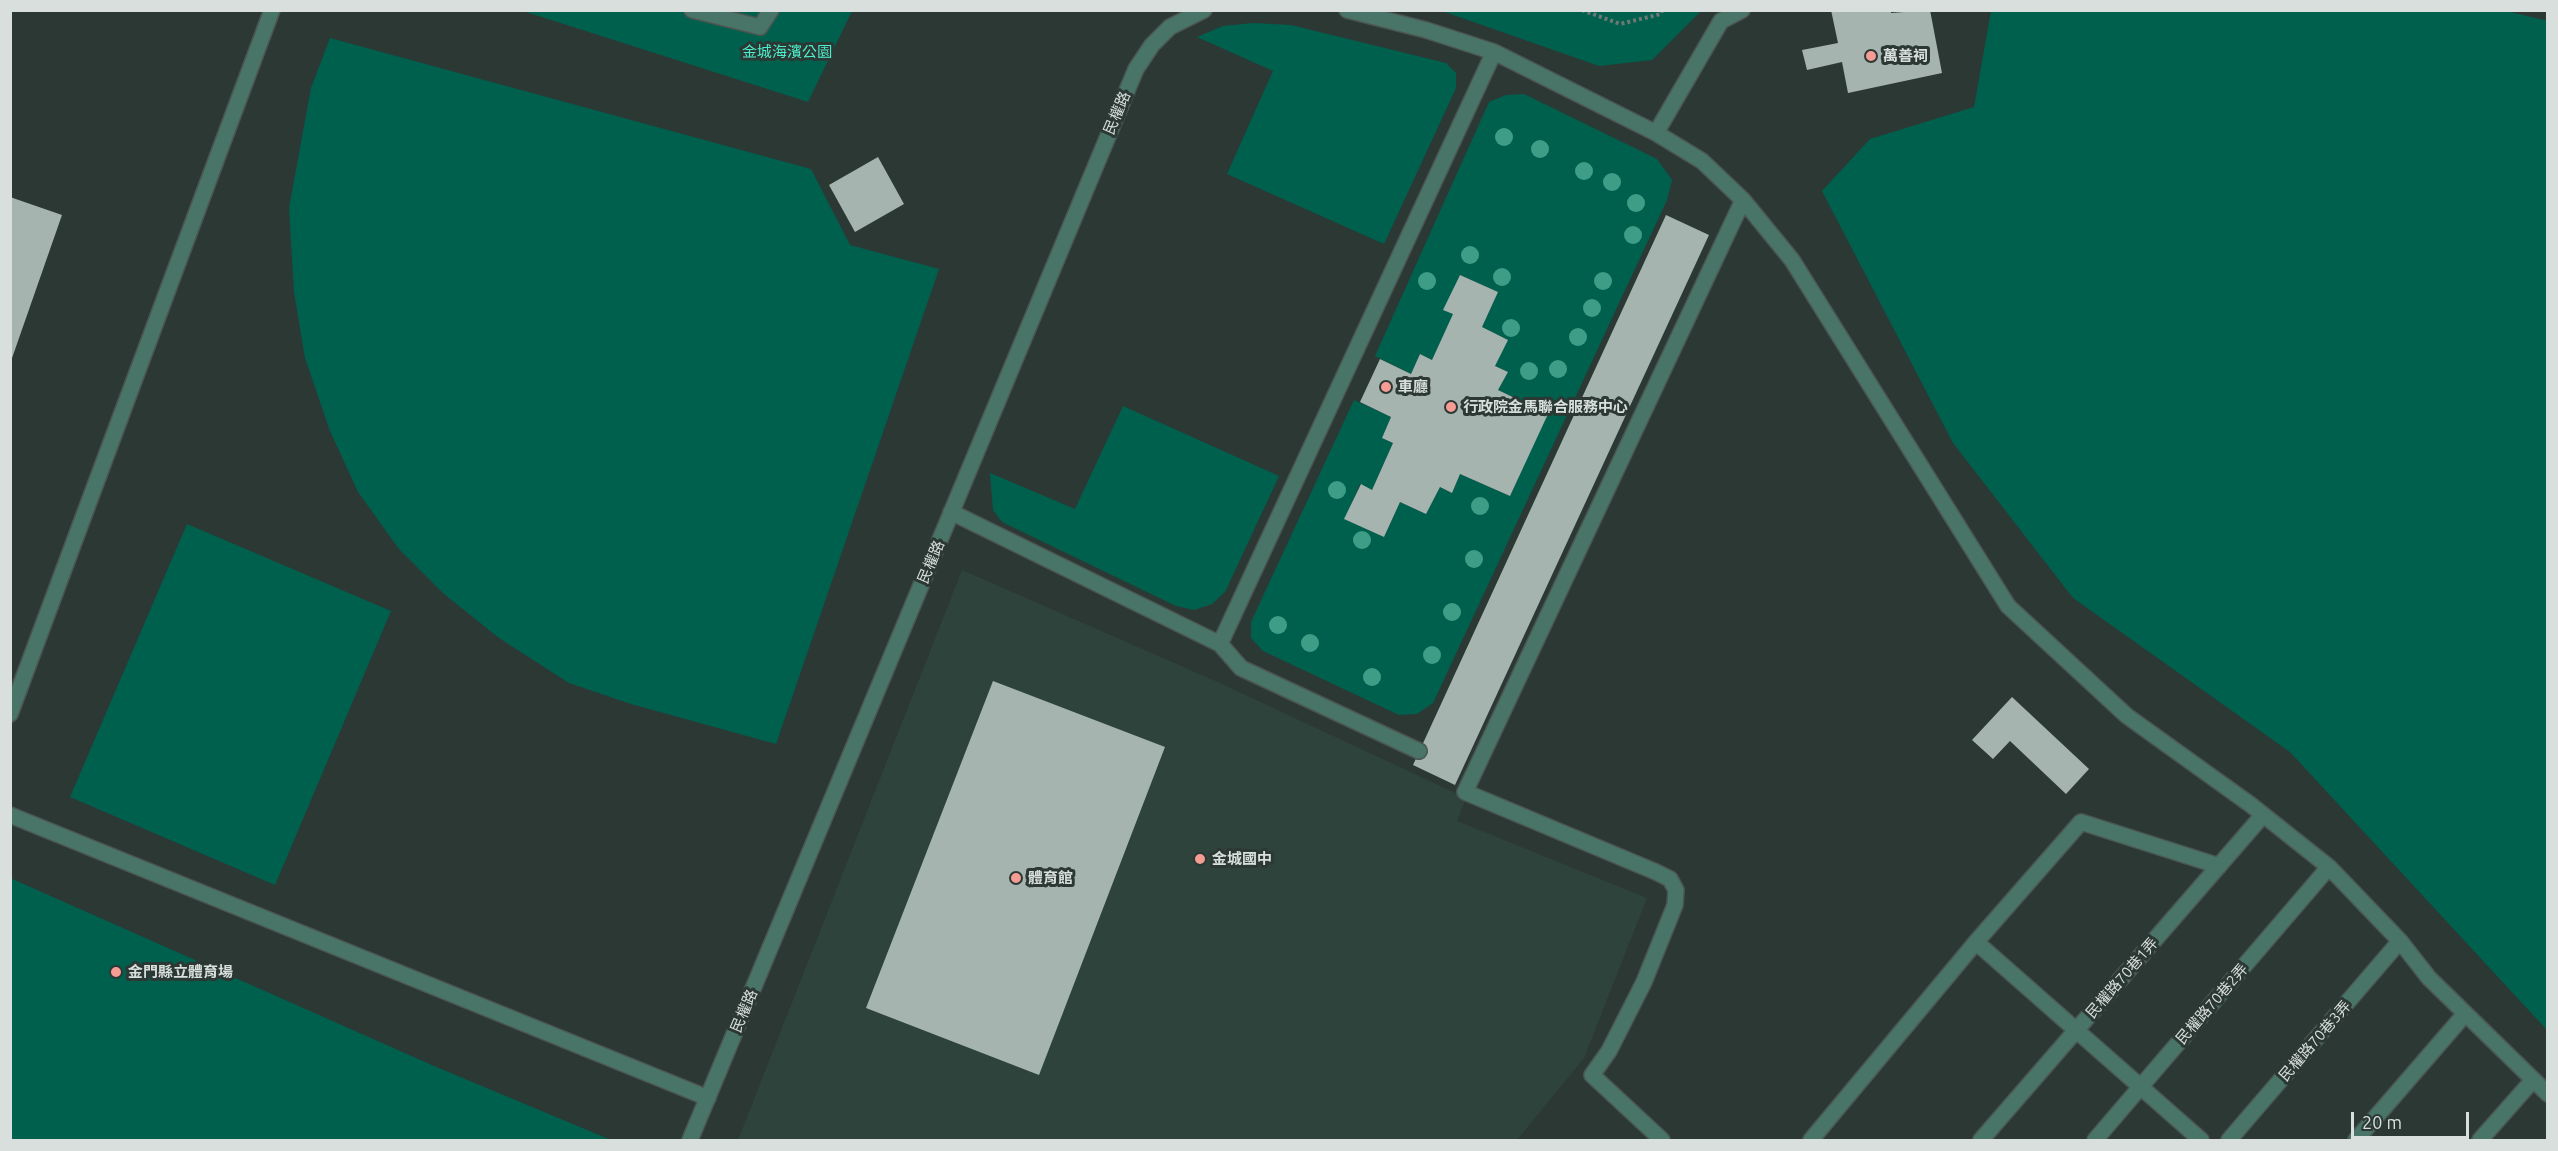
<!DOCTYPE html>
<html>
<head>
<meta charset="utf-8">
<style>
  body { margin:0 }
  #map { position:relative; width:2558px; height:1151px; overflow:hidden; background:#2c3834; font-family:Ubuntu,sans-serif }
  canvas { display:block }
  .frame { position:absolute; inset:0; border:12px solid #d8dfdd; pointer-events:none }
  .scale { position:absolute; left:2351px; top:1112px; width:118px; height:27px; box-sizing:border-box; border:3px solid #d8dfdd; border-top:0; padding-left:8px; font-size:18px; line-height:21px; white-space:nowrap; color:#d8dfdd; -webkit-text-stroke:4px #2c3834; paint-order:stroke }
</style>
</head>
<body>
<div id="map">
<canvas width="2558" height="1151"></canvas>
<div class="frame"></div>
<div class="scale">20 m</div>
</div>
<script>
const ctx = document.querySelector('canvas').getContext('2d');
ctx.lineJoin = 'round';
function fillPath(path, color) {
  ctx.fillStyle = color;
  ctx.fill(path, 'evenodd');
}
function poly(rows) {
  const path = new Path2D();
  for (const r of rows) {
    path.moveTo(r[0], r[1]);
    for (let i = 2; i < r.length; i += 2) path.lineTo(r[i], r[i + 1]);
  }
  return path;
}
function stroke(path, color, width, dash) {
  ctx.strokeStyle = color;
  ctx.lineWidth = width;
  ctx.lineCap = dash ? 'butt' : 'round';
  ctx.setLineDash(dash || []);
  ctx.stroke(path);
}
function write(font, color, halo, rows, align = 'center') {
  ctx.font = font + ' Ubuntu,"Noto Sans TC",sans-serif';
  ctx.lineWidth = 6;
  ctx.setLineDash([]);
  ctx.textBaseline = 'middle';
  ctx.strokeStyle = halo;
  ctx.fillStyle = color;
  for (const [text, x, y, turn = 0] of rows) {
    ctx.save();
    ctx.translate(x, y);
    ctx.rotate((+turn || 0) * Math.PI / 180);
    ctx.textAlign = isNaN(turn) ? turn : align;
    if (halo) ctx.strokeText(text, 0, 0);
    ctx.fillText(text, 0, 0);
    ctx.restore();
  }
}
const built = poly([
  [962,570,1213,680,1466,798,1457,821,1647,898,1584,1058,1517,1140,738,1140]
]);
const green = poly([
  [523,11,852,11,808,102],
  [1442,11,1701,10,1701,11,1652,60,1599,66],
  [2506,11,2548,21,2547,1030,2290,752,2073,598,1953,443,1822,191,1870,139,1974,107,1991,11],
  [1253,23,1291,25,1446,63,1456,73,1456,88,1384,244,1227,174,1273,71,1197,37,1223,26],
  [330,38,811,169,850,245,939,269,776,744,631,704,569,683,499,638,444,594,399,549,358,492,330,431,305,358,294,292,289,208,311,88],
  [1524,94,1657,159,1672,180,1667,200,1433,703,1417,714,1399,715,1263,651,1251,638,1251,622,1354,400,1391,417,1382,438,1393,443,1372,490,1360,484,1345,519,1384,537,1400,502,1426,514,1440,487,1452,493,1460,474,1510,496,1547,414,1498,390,1508,372,1495,366,1507,340,1482,327,1498,292,1460,275,1444,310,1453,314,1432,360,1420,354,1411,374,1375,356,1489,102,1506,95],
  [1123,406,1279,476,1225,592,1212,604,1194,610,1176,606,1002,522,993,510,990,473,1075,509],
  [187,524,391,611,275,885,70,797],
  [10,878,434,1066,611,1140,11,1140]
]);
const building = poly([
  [1831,10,1891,10,1891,13,1930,10,1942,73,1848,93,1842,62,1807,70,1802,50,1838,43],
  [878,157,904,204,855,232,829,185],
  [10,197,62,215,11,361,10,361],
  [1666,215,1709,235,1455,785,1413,765],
  [1460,275,1498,292,1482,327,1508,340,1495,366,1508,372,1498,390,1548,414,1510,496,1460,474,1452,493,1440,487,1426,514,1400,502,1384,537,1344,519,1361,484,1372,490,1393,443,1382,438,1391,417,1360,402,1380,359,1411,374,1420,354,1432,360,1453,314,1443,310],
  [993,681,1165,747,1039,1075,866,1008],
  [2012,697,2089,769,2066,794,2010,741,1993,759,1972,740]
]);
const path = poly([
  [1582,10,1620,24,1661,14,1662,10]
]);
const lane = poly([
  [692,10,760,27,771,10],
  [1347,10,1426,30,1494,52,1656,133,1702,161,1743,200,1792,260,2008,606,2127,716,2251,805,2329,867,2400,941,2429,978,2548,1094],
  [1656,133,1721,21,1742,10],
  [951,512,1220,644,1241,668,1419,751],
  [1220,644,1494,52],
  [10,714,272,10],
  [10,815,708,1098],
  [1976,942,2201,1140],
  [690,1140,1136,69,1152,45,1170,27,1204,10],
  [1662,1140,1592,1075,1609,1051,1644,982,1675,905,1676,890,1670,879,1656,872,1465,792,1743,200],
  [1811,1140,1976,942,2081,822,2219,866],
  [2095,1140,2329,867],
  [2229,1140,2400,941],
  [2356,1140,2465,1014],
  [2480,1140,2533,1080]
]);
const street = poly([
  [1981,1140,2263,815]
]);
const trees = [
  [1504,137],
  [1540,149],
  [1584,171],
  [1612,182],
  [1636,203],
  [1633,235],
  [1470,255],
  [1502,277],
  [1427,281],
  [1603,281],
  [1592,308],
  [1511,328],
  [1578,337],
  [1558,369],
  [1529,371],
  [1337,490],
  [1480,506],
  [1362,540],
  [1474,559],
  [1452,612],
  [1278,625],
  [1310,643],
  [1432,655],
  [1372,677]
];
const markers = [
  [1871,56,6,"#f59c95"],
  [1386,387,6,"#f59c95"],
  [1451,407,6,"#f59c95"],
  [1200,859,6,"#f59c95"],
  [1016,878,6,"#f59c95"],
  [116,972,6,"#f59c95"]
];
const parkNames = [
  ["金城海濱公園",787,52]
];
const poiNames = [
  ["萬善祠",1883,56],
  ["車廳",1398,387],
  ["行政院金馬聯合服務中心",1463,407],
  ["金城國中",1212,859],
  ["體育館",1028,878],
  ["金門縣立體育場",128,972]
];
const streetNames = [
  ["民權路",1117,113,-67],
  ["民權路",931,562,-67],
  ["民權路70巷1弄",2122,978,-49],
  ["民權路70巷2弄",2212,1004,-49],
  ["民權路",744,1011,-67],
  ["民權路70巷3弄",2315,1041,-49]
];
fillPath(built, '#2f433d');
fillPath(green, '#00604e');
fillPath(building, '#a5b4af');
stroke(lane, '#4b5652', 18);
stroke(street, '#4b5652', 18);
stroke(path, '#6e7875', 4, [3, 3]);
stroke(lane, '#497468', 15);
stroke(street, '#497468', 15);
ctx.fillStyle = '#3d9d87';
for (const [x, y] of trees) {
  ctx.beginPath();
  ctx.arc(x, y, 9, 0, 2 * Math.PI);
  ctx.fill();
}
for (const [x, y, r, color] of markers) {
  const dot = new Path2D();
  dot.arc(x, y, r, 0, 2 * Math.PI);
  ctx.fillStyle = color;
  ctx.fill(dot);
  stroke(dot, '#2c3834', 2);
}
write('15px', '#4befcb', '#2c3834', parkNames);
write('bold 15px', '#d8dfdd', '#2c3834', poiNames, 'left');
write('15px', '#d8dfdd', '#2c3834', streetNames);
</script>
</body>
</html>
